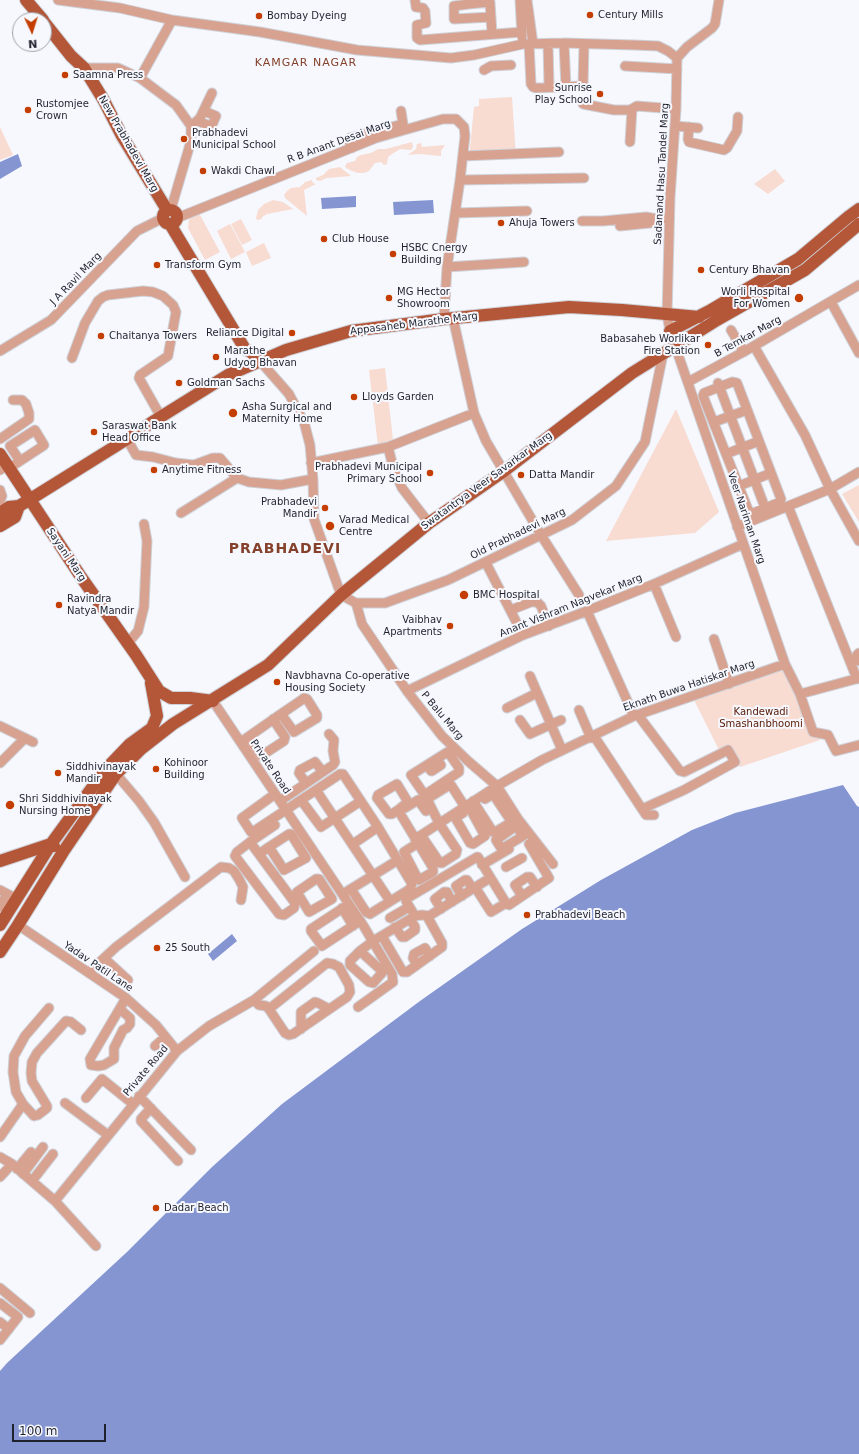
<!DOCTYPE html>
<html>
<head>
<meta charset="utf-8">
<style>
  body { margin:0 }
  #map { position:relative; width:859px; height:1454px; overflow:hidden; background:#f6f8fe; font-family:"DejaVu Sans",sans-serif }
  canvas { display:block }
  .north { position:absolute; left:12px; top:12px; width:40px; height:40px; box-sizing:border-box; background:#f6f8fe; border:1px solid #a0a2aa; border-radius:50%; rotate:176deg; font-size:11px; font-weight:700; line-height:16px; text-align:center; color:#1f222d }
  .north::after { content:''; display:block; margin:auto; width:14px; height:18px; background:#c53e01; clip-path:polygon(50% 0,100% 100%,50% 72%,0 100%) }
  .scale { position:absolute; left:12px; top:1424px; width:94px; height:18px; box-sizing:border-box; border:2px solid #1f222d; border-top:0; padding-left:5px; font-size:12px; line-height:14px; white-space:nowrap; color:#1f222d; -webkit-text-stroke:3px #f6f8fe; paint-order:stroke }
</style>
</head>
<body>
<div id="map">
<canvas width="859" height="1454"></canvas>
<div class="north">N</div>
<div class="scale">100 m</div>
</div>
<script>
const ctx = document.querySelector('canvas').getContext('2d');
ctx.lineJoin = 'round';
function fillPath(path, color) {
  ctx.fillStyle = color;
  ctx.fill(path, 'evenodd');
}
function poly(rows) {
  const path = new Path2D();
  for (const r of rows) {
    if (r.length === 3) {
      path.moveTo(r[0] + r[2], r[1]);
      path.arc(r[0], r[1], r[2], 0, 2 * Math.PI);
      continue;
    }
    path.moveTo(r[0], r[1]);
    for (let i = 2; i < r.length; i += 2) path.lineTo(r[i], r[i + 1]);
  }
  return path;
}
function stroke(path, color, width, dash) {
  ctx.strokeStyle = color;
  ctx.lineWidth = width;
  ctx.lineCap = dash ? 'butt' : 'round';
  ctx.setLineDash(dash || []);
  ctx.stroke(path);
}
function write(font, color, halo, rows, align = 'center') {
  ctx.font = font + ' "DejaVu Sans",sans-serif';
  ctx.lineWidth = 4;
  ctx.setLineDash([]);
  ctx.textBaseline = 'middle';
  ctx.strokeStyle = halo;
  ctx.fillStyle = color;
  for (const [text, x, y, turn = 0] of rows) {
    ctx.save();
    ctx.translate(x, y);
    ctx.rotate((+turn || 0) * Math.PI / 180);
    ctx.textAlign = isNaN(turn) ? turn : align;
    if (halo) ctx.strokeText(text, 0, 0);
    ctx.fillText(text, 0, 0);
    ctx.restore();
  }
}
const green = poly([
  [512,97,516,156,469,159,474,107,479,106,479,99],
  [0,127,13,155,0,160],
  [412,142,413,147,411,150,400,149,392,154,388,157,387,164,384,165,381,162,375,163,369,171,364,173,358,173,352,171,346,168,345,166,347,163,355,161,357,157,361,155,371,153,378,149,386,149],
  [421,143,422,147,445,145,441,151,441,156,419,154,408,155,416,149,417,144],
  [340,167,351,176,327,178,320,181,316,180,316,178,323,175,329,169],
  [775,169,785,181,768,194,754,184],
  [312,180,313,183,316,184,304,190,307,216,285,198,284,195,287,191,291,188,300,187,305,182],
  [273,200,283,202,293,209,267,214,262,217,262,219,257,220,256,218,258,210,264,204],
  [199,213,220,252,205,260,188,228,189,219],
  [241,219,252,240,242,245,231,224],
  [230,224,245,252,231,259,217,231],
  [264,243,271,258,252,266,246,252],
  [385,368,393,440,378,446,369,370],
  [676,409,719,512,695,533,606,541],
  [859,485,859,522,842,494],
  [789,666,820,740,740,767,732,748,720,752,694,700]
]);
const water = poly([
  [18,154,22,166,0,179,0,162],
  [356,196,356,207,322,209,321,198],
  [433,200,434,213,394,215,393,202],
  [843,785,857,806,859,807,859,1454,0,1454,0,1371,7,1363,127,1252,212,1167,282,1104,420,1001,522,929,601,880,692,830,735,813],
  [232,934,237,941,213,961,208,954]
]);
const minor = poly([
  [58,0,120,8,172,20,260,32,357,50,451,58,474,55,523,44,564,43,634,45,658,46,668,51,677,58],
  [415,0,416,7,423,8,425,11,426,23,417,25,417,38,420,40,522,32],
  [468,0,469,4,490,2,492,34],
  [520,0,522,37],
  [527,0,533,44],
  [469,4,454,6,454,19,491,17],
  [564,43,566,87],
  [529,44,531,84,533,87,536,88,583,86,584,44],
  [548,44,549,87],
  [677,58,676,109,670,198,667,315,670,331,785,664,800,694,813,732,828,735,836,751,859,745],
  [677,58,687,47,712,28,715,24,719,0],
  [625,66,677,69],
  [84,68,118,68,140,78,176,105,191,126,191,141,171,209],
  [484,70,491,66,511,65],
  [140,78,172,20],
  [583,104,614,110,630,110,637,106,676,109],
  [198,121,210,126,212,125,216,116,204,111],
  [191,126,200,118,212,93],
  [675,126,698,128],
  [689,127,688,139,689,142,724,150,727,148,737,131,738,117],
  [630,142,632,109],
  [352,148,349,141,350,138,353,137,403,124,401,111],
  [463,156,559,152],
  [460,180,584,178],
  [455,213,527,211],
  [177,218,376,138,443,119,456,119,464,127,465,136,460,180,447,267,444,319],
  [582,221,603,221,646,217,657,219,669,218],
  [620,226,650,223,657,219],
  [447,267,524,262],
  [831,302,859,353],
  [453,318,474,413,486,441,541,535,579,595],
  [731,330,744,352],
  [754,346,805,435,830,489,859,541],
  [0,351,51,320,137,231,163,218],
  [72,358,85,323,98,301,103,297,108,295,143,291,153,292,163,296,173,305,176,312,168,356,140,375,139,378,161,417],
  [260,361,289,394,304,422,310,445,313,479,314,519,341,595,356,603,362,624,407,691,442,736,468,761,497,786,518,819,553,864],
  [688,382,747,350,859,285],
  [732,382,737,383,781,499,780,502,751,514,749,512,703,396,704,393,732,382],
  [718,383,767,513],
  [714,422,747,410],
  [0,439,29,419,29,413,26,404,22,400,13,400],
  [127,439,136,455,153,457,176,463,194,465,213,458,220,458,237,478,249,482,281,485,313,479],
  [388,447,394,470,402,488,429,523],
  [726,454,759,441],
  [311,463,388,447,474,413],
  [9,468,14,465,43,446,44,445,35,430,10,446,20,461],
  [0,470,7,465],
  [739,486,771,473],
  [0,490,2,496,0,501],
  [788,506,857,679],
  [181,513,237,478],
  [737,527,830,489,859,472],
  [486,563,523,635],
  [654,584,676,637],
  [356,603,385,603,448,580,572,520,616,486,645,442,663,354],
  [511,610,531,602,537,602,541,606,549,626],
  [587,611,634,716],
  [714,639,729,684],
  [128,643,138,631,144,607,147,541,144,524],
  [859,653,857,655,859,661],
  [530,676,562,750],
  [407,691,523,635,587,611,654,584,743,544],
  [800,694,859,678],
  [213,701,363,925,392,974,393,982,358,1007],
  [507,708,537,693],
  [579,710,591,738],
  [638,715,680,771,684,772,728,750,735,762,684,790,642,809],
  [520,720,530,734,561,720],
  [0,726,33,742],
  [594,736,642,809,646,815,654,815],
  [248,737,261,756,284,741,285,737,273,719],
  [241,742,248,737,281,714,303,699,304,698,307,699,317,715,317,718,294,732,281,714],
  [448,752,459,768,459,772,426,794,424,794,411,775,454,748],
  [0,763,25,738],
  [427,765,431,771,432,771,441,765,437,759],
  [116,774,139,801,154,822,185,877],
  [306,783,299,773,300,770,315,762,323,772],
  [316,790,340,774,343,774,378,827,412,884,410,889,370,914,366,912,351,889],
  [275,794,242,818,251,832,254,831,316,790,390,901],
  [301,800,321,827,361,801],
  [280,801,333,765,335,762,333,751,334,740,329,734],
  [473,801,493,832,495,832,510,823,511,821,493,794,485,799],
  [405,808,418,800,426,811],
  [398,810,408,802,397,784,378,795,377,798,389,814,392,814,398,810,433,868,433,872,419,880,418,879,404,852,418,843],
  [463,813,456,817,456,819,470,843,473,844,485,836,468,805],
  [421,835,440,863,442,863,456,854,457,850,439,823,427,799,448,786,451,785,465,807],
  [523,836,516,826,496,840,501,848,503,848,528,833],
  [415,839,497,786,542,760,634,716,785,664],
  [250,842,295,903,294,908,284,915,279,914,235,856,237,852,250,842,275,825],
  [353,844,378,827],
  [259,854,269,847,289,834,291,834,306,858,284,870,269,847],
  [482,865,509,849],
  [506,867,522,858],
  [316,879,319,879,332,899,309,912,297,892,316,879],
  [475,887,491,912,506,903,478,857,477,857,406,899,406,901,415,916,422,915,429,916,490,878],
  [0,890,17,899],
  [346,892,398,860],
  [462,896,456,886,465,880,467,880,473,889],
  [522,896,515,885,527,877,530,877,537,887],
  [506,903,509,905,549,878,529,844],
  [349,904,311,929,311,931,322,946,360,921],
  [0,907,7,894],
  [342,908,353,926],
  [441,909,435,899,444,892,447,892,452,902],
  [390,918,409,907],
  [18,925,126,998,156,1025,177,1051],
  [395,927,402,937,405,937,415,930,415,927,410,919],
  [382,936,403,972,407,972,442,947,442,943,427,916],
  [360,951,382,971,382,973,373,983,369,982,350,965,350,961,360,951,373,941,415,916],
  [104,958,128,980],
  [417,965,413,958,414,954,425,948,430,956],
  [89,972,116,947,221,867,229,868,234,871,239,879,243,887,241,900],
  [254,1000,259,1005,266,1006,269,1009,285,1033,289,1035,293,1034,347,997,350,992,349,985,339,967,333,964,327,963,269,1009],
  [120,1009,130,1018,130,1024,127,1028,123,1030,114,1048,114,1059,104,1065,98,1066,91,1065,90,1059,126,998],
  [301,1029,301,1012,315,1002,318,1003,329,1009],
  [155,1046,165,1037],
  [139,1096,191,1150],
  [86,1098,102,1079,133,1104],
  [65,1103,108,1135],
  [23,1104,34,1116,38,1115,47,1108,47,1106,32,1081,31,1073,32,1062,37,1053,66,1021,71,1022,81,1030],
  [151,1108,141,1119,141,1121,178,1161],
  [0,1137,23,1104,16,1092,13,1072,14,1056,25,1036,49,1008],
  [0,1157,12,1164,55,1201,96,1246],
  [17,1169,31,1152],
  [23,1174,43,1147],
  [0,1177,12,1164],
  [32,1181,53,1154],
  [55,1201,177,1051,209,1026,254,1000,314,951],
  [0,1288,30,1313],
  [0,1303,18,1317,0,1340],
  [0,1322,9,1329]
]);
const major = poly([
  [26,0,43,20],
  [44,22,71,56,84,68,103,99,122,136,167,210],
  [170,217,7],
  [170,224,245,349,251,352,260,361],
  [670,331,711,310,798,259,848,217,859,209],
  [0,454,81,577,136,655,159,691,171,698,190,698,213,701],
  [0,513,9,507,19,506],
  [0,526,15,517,19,506,29,500,127,439,154,421,228,375,286,350,351,331,444,319,569,307,622,310,699,317],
  [0,861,51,844,54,846],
  [0,925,51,844,105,770,130,744,152,728,157,716,151,683],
  [0,952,18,925,63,852,116,774,141,749,173,724,268,665,341,595,429,523,504,471,632,373,717,320,805,270,859,224]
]);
const markers = [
  [590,15,4,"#c53e01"],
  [259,16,4,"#c53e01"],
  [65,75,4,"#c53e01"],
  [600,94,4,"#c53e01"],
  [28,110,4,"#c53e01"],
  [184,139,4,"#c53e01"],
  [203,171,4,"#c53e01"],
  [501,223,4,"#c53e01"],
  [324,239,4,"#c53e01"],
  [393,254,4,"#c53e01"],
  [157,265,4,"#c53e01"],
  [701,270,4,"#c53e01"],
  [389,298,4,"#c53e01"],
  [799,298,5,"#c53e01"],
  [292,333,4,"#c53e01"],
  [101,336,4,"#c53e01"],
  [708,345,4,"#c53e01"],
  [216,357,4,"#c53e01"],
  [179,383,4,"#c53e01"],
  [354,397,4,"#c53e01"],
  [233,413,5,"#c53e01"],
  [94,432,4,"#c53e01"],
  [154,470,4,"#c53e01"],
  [430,473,4,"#c53e01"],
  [521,475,4,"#c53e01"],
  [325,508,4,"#c53e01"],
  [330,526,5,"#c53e01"],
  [464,595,5,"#c53e01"],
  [59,605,4,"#c53e01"],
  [450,626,4,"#c53e01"],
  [277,682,4,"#c53e01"],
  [156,769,4,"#c53e01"],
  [58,773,4,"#c53e01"],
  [10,805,5,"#c53e01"],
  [527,915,4,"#c53e01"],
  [157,948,4,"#c53e01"],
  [156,1208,4,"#c53e01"]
];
const poiNames = [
  ["Century Mills",598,15],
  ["Bombay Dyeing",267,16],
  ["Saamna Press",73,75],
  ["Sunrise",592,88,"right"],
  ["Play School",592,100,"right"],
  ["Rustomjee",36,104],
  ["Crown",36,116],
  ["Prabhadevi",192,133],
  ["Municipal School",192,145],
  ["Wakdi Chawl",211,171],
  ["Ahuja Towers",509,223],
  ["Club House",332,239],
  ["HSBC Cnergy",401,248],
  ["Building",401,260],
  ["Transform Gym",165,265],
  ["Century Bhavan",709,270],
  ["MG Hector",397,292],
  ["Showroom",397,304],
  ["Worli Hospital",790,292,"right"],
  ["For Women",790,304,"right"],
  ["Reliance Digital",284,333,"right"],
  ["Chaitanya Towers",109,336],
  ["Babasaheb Worlikar",700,339,"right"],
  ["Fire Station",700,351,"right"],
  ["Marathe",224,351],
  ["Udyog Bhavan",224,363],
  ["Goldman Sachs",187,383],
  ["Lloyds Garden",362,397],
  ["Asha Surgical and",242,407],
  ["Maternity Home",242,419],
  ["Saraswat Bank",102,426],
  ["Head Office",102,438],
  ["Prabhadevi Municipal",422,467,"right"],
  ["Primary School",422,479,"right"],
  ["Anytime Fitness",162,470],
  ["Datta Mandir",529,475],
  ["Prabhadevi",317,502,"right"],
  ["Mandir",317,514,"right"],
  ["Varad Medical",339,520],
  ["Centre",339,532],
  ["BMC Hospital",473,595],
  ["Ravindra",67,599],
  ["Natya Mandir",67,611],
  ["Vaibhav",442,620,"right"],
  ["Apartments",442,632,"right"],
  ["Navbhavna Co-operative",285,676],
  ["Housing Society",285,688],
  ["Kohinoor",164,763],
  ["Building",164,775],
  ["Siddhivinayak",66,767],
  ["Mandir",66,779],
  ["Shri Siddhivinayak",19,799],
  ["Nursing Home",19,811],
  ["Prabhadevi Beach",535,915],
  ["25 South",165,948],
  ["Dadar Beach",164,1208]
];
const streetNames = [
  ["R B Anant Desai Marg",339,142,-20],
  ["New Prabhadevi Marg",128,144,60],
  ["Sadanand Hasu Tandel Marg",662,174,-87],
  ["J A Ravil Marg",76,279,-46],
  ["Appasaheb Marathe Marg",414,324,-7],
  ["B Temkar Marg",748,337,-29],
  ["Swatantrya Veer Savarkar Marg",487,481,-36],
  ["Veer Nariman Marg",746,518,71],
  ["Old Prabhadevi Marg",518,534,-26],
  ["Sayani Marg",66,555,56],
  ["Anant Vishram Nagvekar Marg",571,606,-22],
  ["Eknath Buwa Hatiskar Marg",689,686,-19],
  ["P Balu Marg",442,716,50],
  ["Private Road",270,767,56],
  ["Yadav Patil Lane",98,967,34],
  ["Private Road",146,1071,-50]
];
const parkNames = [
  ["Kandewadi",761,712],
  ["Smashanbhoomi",761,724]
];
const neighbourhoodNames = [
  ["KAMGAR NAGAR",306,63]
];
const districtNames = [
  ["PRABHADEVI",285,549]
];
fillPath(green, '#f8dbd1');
fillPath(water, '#8495d2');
stroke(minor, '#cfd1d8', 11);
stroke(major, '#cfd1d8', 14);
stroke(minor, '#d8a291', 9);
stroke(major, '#b45638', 12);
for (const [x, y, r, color] of markers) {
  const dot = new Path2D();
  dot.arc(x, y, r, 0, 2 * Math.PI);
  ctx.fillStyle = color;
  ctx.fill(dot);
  stroke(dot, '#f6f8fe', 1.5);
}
write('10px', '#1f222d', '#f6f8fe', poiNames, 'left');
write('10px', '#1f222d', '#f6f8fe', streetNames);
write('10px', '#571802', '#f6f8fe', parkNames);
ctx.letterSpacing = '1px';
write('11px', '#85412b', '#f6f8fe', neighbourhoodNames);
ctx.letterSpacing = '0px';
ctx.letterSpacing = '1px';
write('bold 14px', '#85412b', '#f6f8fe', districtNames);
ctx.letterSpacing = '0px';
</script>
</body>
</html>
